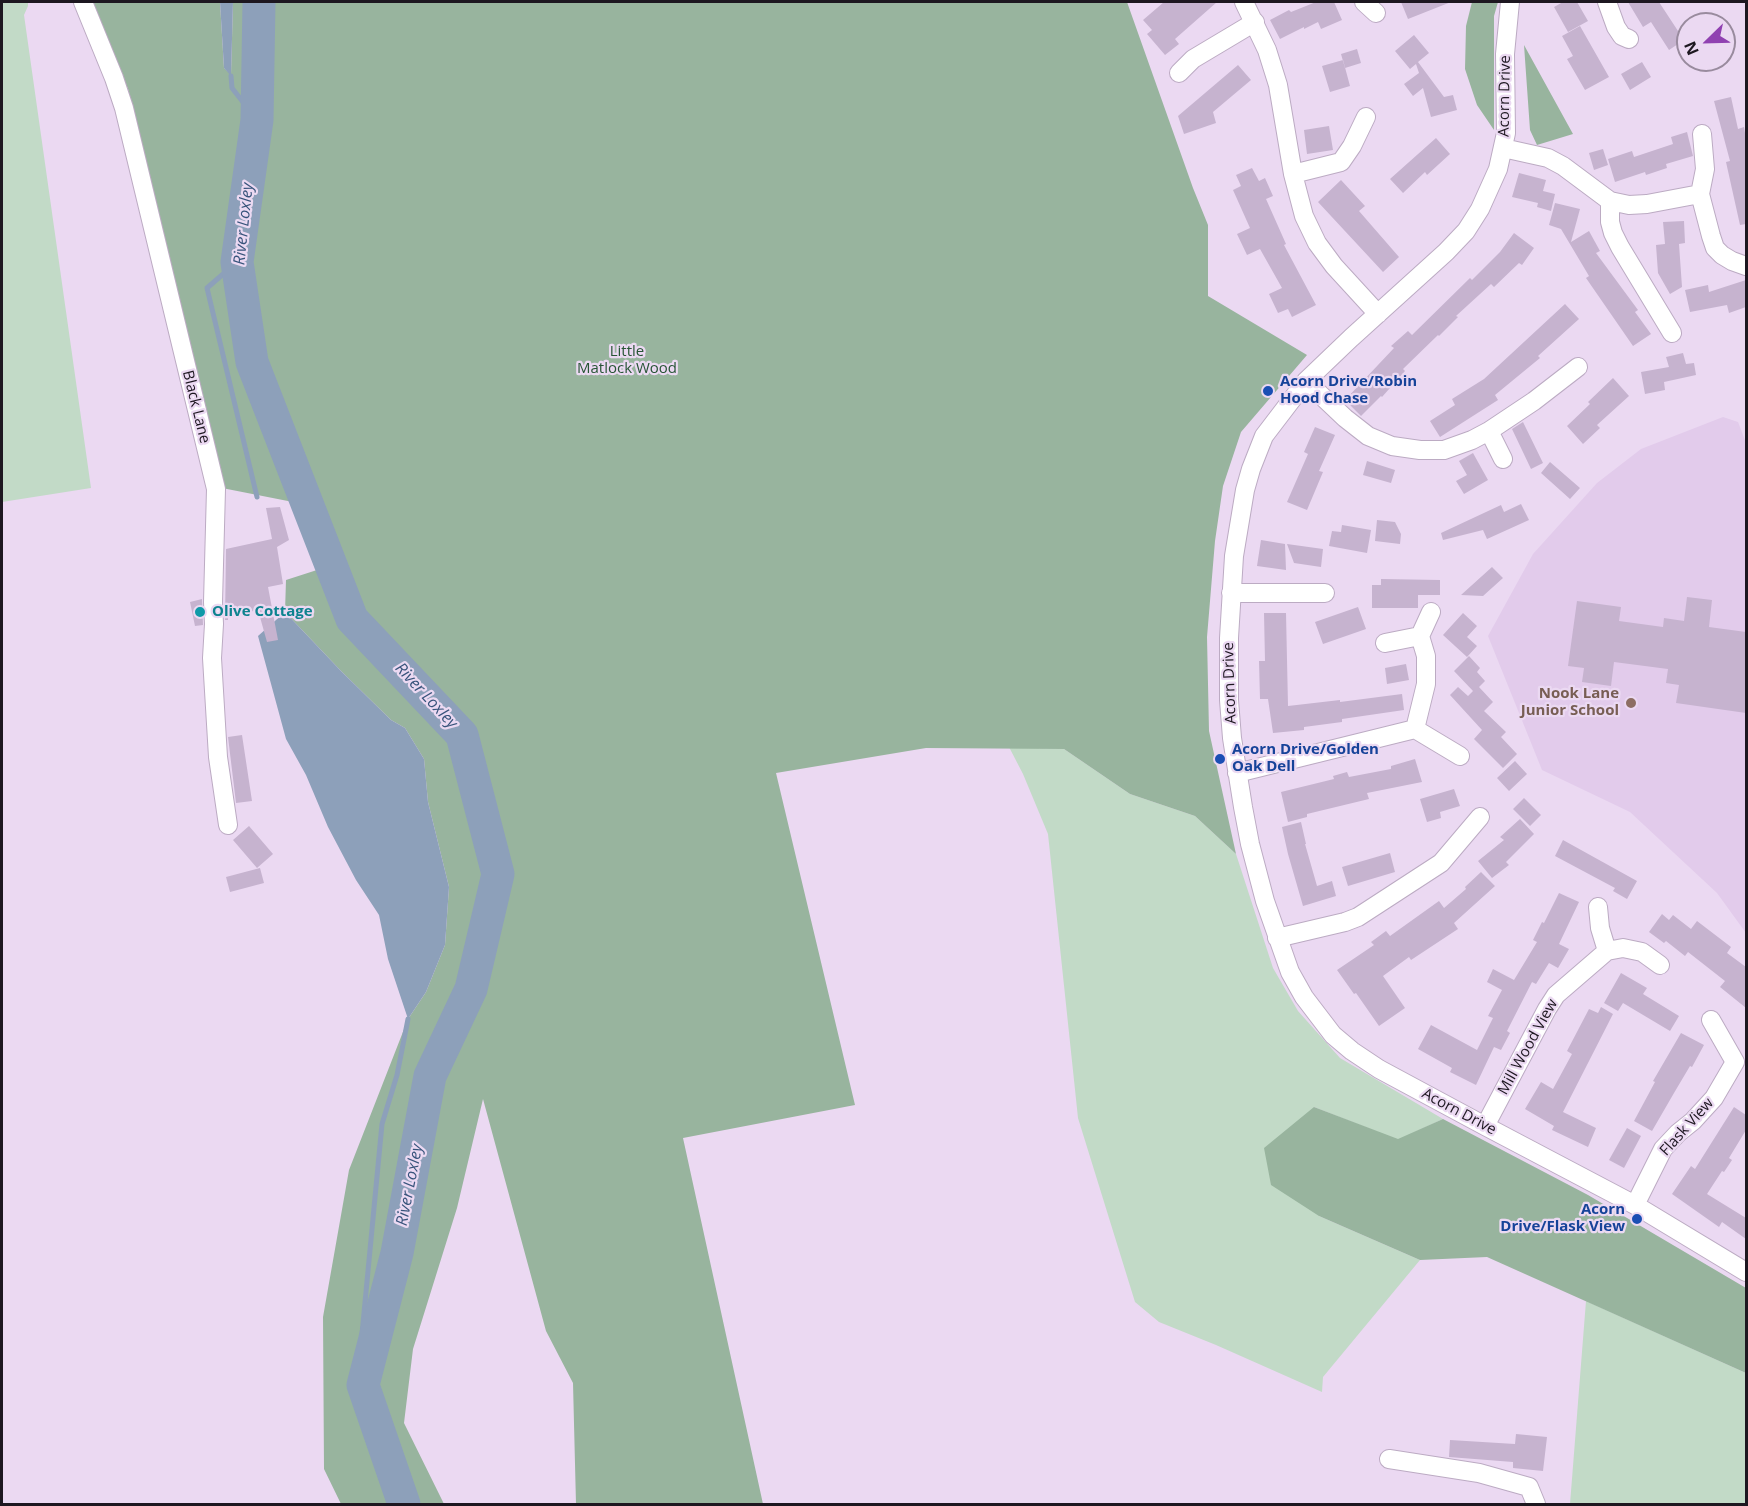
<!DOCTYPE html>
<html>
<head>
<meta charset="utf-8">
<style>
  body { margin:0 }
  #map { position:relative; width:1748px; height:1506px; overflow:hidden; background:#ebd9f2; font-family:"Open Sans",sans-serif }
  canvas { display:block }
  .frame { position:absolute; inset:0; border:3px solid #1d1720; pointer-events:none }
  .north { position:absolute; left:1676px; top:12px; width:60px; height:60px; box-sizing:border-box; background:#ebd9f2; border:2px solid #998b9e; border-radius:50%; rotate:247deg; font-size:16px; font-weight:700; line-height:24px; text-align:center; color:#1d1720 }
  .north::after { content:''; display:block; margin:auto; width:21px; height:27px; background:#9041b1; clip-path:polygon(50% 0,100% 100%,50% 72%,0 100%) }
</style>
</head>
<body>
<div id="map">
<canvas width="1748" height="1506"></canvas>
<div class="frame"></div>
<div class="north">N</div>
</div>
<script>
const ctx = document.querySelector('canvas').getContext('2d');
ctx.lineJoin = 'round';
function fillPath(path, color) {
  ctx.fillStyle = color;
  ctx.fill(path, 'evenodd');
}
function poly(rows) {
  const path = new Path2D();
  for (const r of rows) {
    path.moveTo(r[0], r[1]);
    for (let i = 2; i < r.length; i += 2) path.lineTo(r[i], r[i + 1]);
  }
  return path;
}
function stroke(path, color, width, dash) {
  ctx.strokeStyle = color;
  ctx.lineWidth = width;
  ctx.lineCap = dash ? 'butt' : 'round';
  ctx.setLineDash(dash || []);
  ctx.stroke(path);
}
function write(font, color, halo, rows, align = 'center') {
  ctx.font = font + ' "Open Sans",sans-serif';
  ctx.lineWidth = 4.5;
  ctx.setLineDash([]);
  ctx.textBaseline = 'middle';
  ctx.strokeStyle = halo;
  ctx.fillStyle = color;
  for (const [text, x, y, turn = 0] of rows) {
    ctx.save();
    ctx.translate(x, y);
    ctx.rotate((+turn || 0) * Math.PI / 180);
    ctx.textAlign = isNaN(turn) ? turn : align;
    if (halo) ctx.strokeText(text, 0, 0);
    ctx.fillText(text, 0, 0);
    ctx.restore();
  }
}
const built = poly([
  [1723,417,1738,422,1746,443,1746,933,1717,893,1630,812,1542,770,1488,636,1533,554,1597,483,1641,449]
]);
const green = poly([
  [2,2,28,2,28,6,24,15,91,488,2,502],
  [1009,747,1064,749,1130,794,1195,816,1236,854,1273,968,1298,1011,1340,1058,1443,1119,1398,1140,1314,1107,1319,1216,1420,1260,1323,1377,1322,1392,1216,1345,1159,1322,1135,1302,1078,1118,1048,834,1023,774],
  [1586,1301,1746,1373,1746,1504,1570,1504]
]);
const forest = poly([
  [89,2,220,2,224,68,231,74,233,2,1127,2,1193,188,1208,225,1208,296,1307,355,1241,432,1223,486,1215,541,1207,637,1209,731,1236,854,1195,816,1130,794,1064,749,926,748,776,773,855,1105,683,1138,763,1504,576,1504,573,1383,546,1331,483,1099,457,1208,413,1349,404,1423,444,1504,341,1504,324,1469,323,1317,349,1170,408,1019,426,992,445,945,449,887,428,802,424,759,405,728,391,720,341,671,285,612,286,580,317,570,298,503,222,488,182,322,128,89],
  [1472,2,1498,2,1494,16,1494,130,1477,105,1465,69,1466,26],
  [1524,45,1573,134,1537,145,1530,130],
  [1314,1107,1398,1139,1443,1119,1588,1195,1746,1288,1746,1373,1487,1257,1420,1260,1319,1216,1271,1185,1264,1148]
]);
const water = poly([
  [220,2,233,2,231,76,224,68],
  [285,612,341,671,391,720,405,728,424,759,428,802,449,887,445,945,426,992,408,1019,388,959,379,915,356,880,328,827,306,775,286,739,258,636]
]);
const stream = poly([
  [231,76,232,88,257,120],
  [237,262,207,288,257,497],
  [372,1351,362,1334,382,1124,397,1075,408,1019]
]);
const river = poly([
  [259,2,257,120,237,262,252,362,352,619,462,735,498,874,471,989,430,1076,397,1253,363,1385,404,1504]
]);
const building = poly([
  [1164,2,1217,2,1175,39,1179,44,1165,55,1147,34,1152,30,1143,20],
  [1316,2,1334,2,1342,20,1321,29,1318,22,1304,29,1304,27,1280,39,1270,20,1289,10,1291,12],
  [1401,2,1451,2,1408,19],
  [1563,2,1577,2,1588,21,1568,32,1554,7],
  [1628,2,1659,2,1678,31,1678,44,1669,50,1651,22,1643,27],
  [1580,26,1609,77,1585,90,1567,59,1573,56,1562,36],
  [1414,35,1429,53,1418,62,1444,97,1453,95,1457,110,1431,117,1423,88,1413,96,1404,84,1419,73,1416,64,1410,69,1395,51],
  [1357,49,1361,63,1345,68,1341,54],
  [1343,60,1350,86,1330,92,1322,66],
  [1642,62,1651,77,1630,90,1621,74],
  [1238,65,1251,80,1213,112,1216,123,1184,134,1178,116],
  [1731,97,1738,129,1744,127,1746,139,1746,224,1740,225,1726,162,1730,161,1714,101],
  [1329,126,1333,150,1307,154,1304,130],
  [1687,132,1693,156,1666,164,1667,168,1646,175,1645,172,1615,182,1608,159,1632,151,1634,157,1673,144,1671,137],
  [1436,138,1450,154,1427,175,1425,172,1403,193,1390,179],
  [1603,149,1608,165,1594,170,1589,153],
  [1252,168,1259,181,1265,178,1273,196,1266,199,1286,244,1284,245,1316,305,1292,317,1288,309,1278,313,1269,294,1282,288,1260,249,1247,255,1237,234,1250,228,1233,190,1241,186,1236,175],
  [1519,173,1546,180,1543,191,1555,194,1551,211,1537,207,1538,203,1512,197],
  [1341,180,1365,206,1359,211,1399,257,1383,272,1318,202],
  [1555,203,1580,209,1571,242,1589,231,1600,251,1596,253,1638,310,1635,312,1651,334,1633,346,1586,278,1589,276,1561,229,1549,225],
  [1684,221,1685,243,1679,244,1682,287,1670,294,1658,273,1656,245,1665,244,1663,222],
  [1514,233,1534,248,1522,265,1519,263,1494,287,1491,284,1456,316,1458,317,1439,336,1438,335,1403,369,1405,371,1382,397,1381,396,1361,416,1345,400,1394,348,1391,346,1408,331,1412,335,1470,278,1472,280,1500,252],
  [1746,280,1746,307,1729,313,1727,305,1690,312,1685,290,1708,285,1709,292],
  [1565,304,1579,319,1538,356,1540,358,1495,395,1498,400,1440,437,1430,421,1455,405,1452,399,1484,379],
  [1683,353,1686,364,1694,363,1696,375,1664,382,1665,390,1645,394,1641,372,1669,367,1666,357],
  [1613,378,1629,396,1597,425,1600,428,1583,444,1567,426,1590,404,1588,402],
  [1523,422,1543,463,1531,469,1512,429],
  [1315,427,1335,435,1319,471,1323,472,1307,510,1287,502,1308,454,1304,452],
  [1473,453,1488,480,1464,494,1456,481,1467,475,1459,461],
  [1367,461,1395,470,1391,483,1363,475],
  [1550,462,1580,488,1570,499,1541,473],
  [1521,504,1529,520,1487,539,1483,530,1443,540,1441,533,1501,505,1504,512],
  [280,507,289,540,277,547,283,584,268,587,278,640,267,642,258,610,228,617,228,620,225,620,226,549,272,539,266,508],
  [1377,520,1395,522,1401,534,1400,544,1375,541],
  [1342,525,1371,530,1367,553,1329,546,1332,531,1341,532],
  [1261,540,1285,544,1286,570,1257,566],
  [1287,544,1323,549,1321,567,1294,563],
  [1492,567,1503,578,1483,596,1461,595],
  [1381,579,1440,580,1440,595,1418,595,1418,608,1372,608,1372,585,1381,585],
  [1687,597,1712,600,1709,627,1746,632,1746,713,1676,703,1679,685,1666,683,1668,669,1614,662,1611,686,1582,682,1584,668,1568,666,1577,601,1621,607,1619,621,1663,627,1664,618,1684,621],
  [202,599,203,625,195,626,190,602],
  [1358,607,1366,629,1323,644,1315,622],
  [1264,613,1286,613,1288,706,1340,700,1340,702,1402,694,1404,710,1342,719,1342,722,1304,727,1304,730,1273,733,1268,699,1260,699,1259,661,1265,661],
  [1463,613,1477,626,1467,637,1477,646,1467,657,1443,635],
  [1469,656,1480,668,1477,672,1485,681,1479,687,1493,702,1484,711,1506,732,1501,737,1517,754,1503,768,1474,739,1482,730,1450,695,1458,687,1468,696,1473,691,1454,671],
  [1406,664,1409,680,1387,684,1385,668],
  [242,735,252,801,236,803,228,737],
  [1415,759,1422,782,1367,793,1369,799,1307,814,1307,817,1288,822,1281,792,1334,779,1333,776,1347,772,1349,777,1391,769,1391,766],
  [1515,761,1527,774,1509,791,1497,778],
  [1454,789,1460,806,1440,812,1441,818,1427,822,1420,799],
  [1524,798,1541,815,1530,826,1513,809],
  [1520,819,1534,834,1506,862,1509,865,1492,878,1478,861,1504,840,1500,837],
  [1301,822,1306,844,1305,844,1317,886,1332,881,1336,896,1303,906,1288,854,1282,827],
  [249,826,273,854,257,868,233,840],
  [1563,840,1637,881,1627,899,1613,891,1615,888,1555,856],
  [1390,853,1395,872,1348,886,1342,867],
  [260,868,264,883,230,892,226,877],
  [1481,872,1495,886,1454,923,1458,929,1411,960,1409,957,1383,976,1405,1008,1379,1026,1356,993,1354,994,1337,970,1374,945,1371,942,1386,931,1390,936,1439,901,1444,908,1466,889,1465,887],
  [1559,893,1579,902,1559,944,1569,949,1558,968,1549,963,1536,984,1532,982,1507,1031,1510,1033,1501,1050,1494,1047,1476,1085,1450,1072,1452,1068,1418,1049,1431,1025,1477,1050,1493,1018,1488,1016,1502,990,1487,982,1493,969,1514,980,1537,942,1533,940,1542,922,1544,923],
  [1662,914,1669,920,1673,915,1691,929,1697,921,1731,947,1727,953,1746,967,1746,1008,1720,987,1725,981,1688,952,1685,956,1666,941,1664,943,1649,932],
  [1621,973,1647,988,1643,994,1679,1016,1670,1031,1623,1003,1618,1011,1604,1003],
  [1601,1007,1613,1014,1563,1112,1596,1128,1588,1147,1552,1130,1554,1126,1525,1109,1541,1082,1553,1089,1572,1054,1567,1051,1589,1009,1598,1013],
  [1681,1033,1704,1045,1692,1067,1690,1066,1674,1093,1652,1131,1634,1121,1655,1082,1653,1081],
  [1734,1107,1746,1115,1746,1130,1729,1158,1732,1160,1724,1172,1722,1171,1707,1194,1746,1218,1746,1239,1722,1222,1719,1227,1672,1194,1691,1166,1695,1169],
  [1627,1128,1641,1136,1624,1168,1609,1160],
  [1516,1434,1547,1437,1543,1471,1513,1468,1513,1462,1449,1457,1450,1440,1515,1444]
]);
const minor = poly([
  [83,2,114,78,124,108,216,489,213,602,214,624,212,658,218,757,228,825],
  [1244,2,1267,50,1278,85,1293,174,1304,216,1317,243,1334,266,1378,314],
  [1364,2,1376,13],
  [1510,2,1505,54,1506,133,1498,169,1480,209,1466,231,1446,252,1351,338,1306,381,1264,436,1251,469,1245,490,1234,556,1229,638,1229,700,1232,738,1243,807,1250,844,1265,901,1290,972,1304,997,1333,1035,1352,1051,1379,1069,1485,1126,1635,1205,1746,1272],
  [1607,2,1616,27,1622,36,1629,39],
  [1179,73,1193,59,1255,22],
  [1503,148,1548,158,1563,166,1610,201,1629,205,1647,204,1700,194,1711,236,1715,248,1722,255,1732,261,1746,266],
  [1293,174,1341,162,1352,146,1366,117],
  [1700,194,1705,169,1702,134],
  [1610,201,1610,222,1613,233,1620,247,1672,333],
  [1306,381,1345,418,1368,436,1392,446,1420,450,1444,450,1472,440,1489,431,1534,401,1578,367],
  [1489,431,1503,459],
  [1231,593,1325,593],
  [1385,643,1420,636],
  [1415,729,1460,756],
  [1237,773,1415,729,1426,684,1426,656,1420,636,1431,612],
  [1598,907,1600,928,1607,951],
  [1277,938,1345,922,1358,917,1441,863,1480,817],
  [1485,1126,1547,1009,1556,995,1607,951,1623,948,1642,952,1660,965],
  [1635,1205,1663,1149,1678,1133,1693,1121,1714,1098,1735,1062,1711,1020],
  [1389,1459,1479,1473,1529,1487,1536,1504]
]);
const markers = [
  [1268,391,6,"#1a4fb4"],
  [200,612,6,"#0f9aa8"],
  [1631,703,6,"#8d6e63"],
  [1220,759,6,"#1a4fb4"],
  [1637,1219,6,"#1a4fb4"]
];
const streetNames = [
  ["Acorn Drive",1505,96,-89],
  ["Black Lane",196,407,76],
  ["Acorn Drive",1230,683,-92],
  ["Mill Wood View",1528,1047,-61],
  ["Acorn Drive",1459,1112,28],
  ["Flask View",1687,1127,-48]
];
const parkNames = [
  ["Little",627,352],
  ["Matlock Wood",627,369]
];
const transitNames = [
  ["Acorn Drive/Robin",1280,382],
  ["Hood Chase",1280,399],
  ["Acorn Drive/Golden",1232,750],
  ["Oak Dell",1232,767],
  ["Acorn",1625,1210,"right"],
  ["Drive/Flask View",1625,1227,"right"]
];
const cultureNames = [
  ["Olive Cottage",212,612]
];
const educationNames = [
  ["Nook Lane",1619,694],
  ["Junior School",1619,711]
];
const waterNames = [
  ["River Loxley",244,224,-84],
  ["River Loxley",426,696,47],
  ["River Loxley",410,1185,-79]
];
fillPath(built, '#e2cbeb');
fillPath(green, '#c2dac7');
fillPath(forest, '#98b49e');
fillPath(water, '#8da0ba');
stroke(stream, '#8da0ba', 5);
stroke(river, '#8da0ba', 33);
fillPath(building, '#c6b3cf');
stroke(minor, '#bcabc3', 20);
stroke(minor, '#fff', 18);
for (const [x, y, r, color] of markers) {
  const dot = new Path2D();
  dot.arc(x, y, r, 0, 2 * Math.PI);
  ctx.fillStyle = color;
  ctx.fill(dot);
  stroke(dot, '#ebd9f2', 2);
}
write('15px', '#1d1720', '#ebd9f2', streetNames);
write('15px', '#275535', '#ebd9f2', parkNames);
write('bold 15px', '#164399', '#ebd9f2', transitNames, 'left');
write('bold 15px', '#0d838f', '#ebd9f2', cultureNames, 'left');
write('bold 15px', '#785e54', '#ebd9f2', educationNames, 'right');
write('italic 16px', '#37537b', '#ebd9f2', waterNames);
</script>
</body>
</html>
